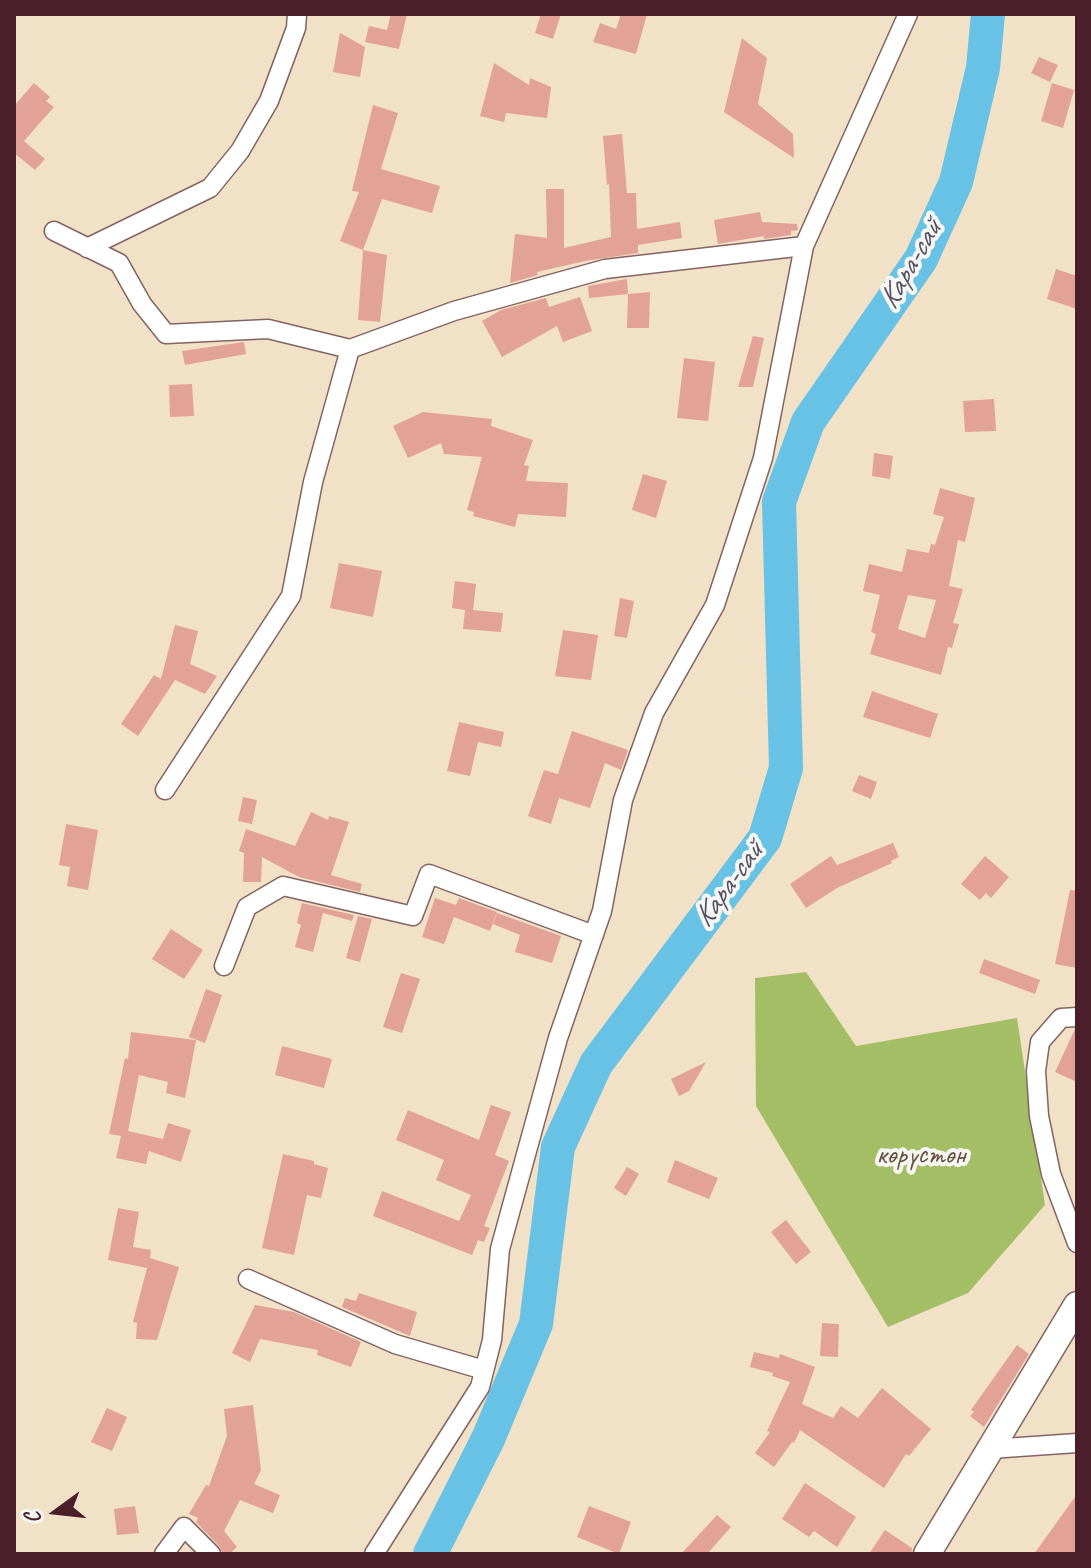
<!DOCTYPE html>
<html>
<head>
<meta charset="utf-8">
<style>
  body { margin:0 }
  #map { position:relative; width:1091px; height:1568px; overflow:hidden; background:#f1e1c6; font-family:Caveat,sans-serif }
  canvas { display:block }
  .frame { position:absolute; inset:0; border:16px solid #4a1f2b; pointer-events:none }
  .north { position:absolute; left:16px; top:1472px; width:80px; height:80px; -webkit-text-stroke:6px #f6f6f2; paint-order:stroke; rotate:255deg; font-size:22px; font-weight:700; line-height:32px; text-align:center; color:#4a1f2b }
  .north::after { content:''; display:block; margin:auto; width:28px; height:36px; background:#4a1f2b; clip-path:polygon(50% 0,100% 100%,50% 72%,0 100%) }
</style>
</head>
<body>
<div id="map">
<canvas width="1091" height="1568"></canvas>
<div class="frame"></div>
<div class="north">С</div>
</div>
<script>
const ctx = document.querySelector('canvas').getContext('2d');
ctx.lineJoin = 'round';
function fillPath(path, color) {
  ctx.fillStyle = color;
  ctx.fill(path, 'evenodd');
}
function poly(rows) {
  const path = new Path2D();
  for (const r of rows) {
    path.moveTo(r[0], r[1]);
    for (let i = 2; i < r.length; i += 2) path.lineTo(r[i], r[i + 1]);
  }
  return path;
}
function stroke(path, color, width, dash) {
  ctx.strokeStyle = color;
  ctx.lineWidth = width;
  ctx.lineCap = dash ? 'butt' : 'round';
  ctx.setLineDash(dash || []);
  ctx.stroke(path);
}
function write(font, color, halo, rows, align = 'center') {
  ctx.font = font + ' Caveat,sans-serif';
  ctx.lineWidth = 8;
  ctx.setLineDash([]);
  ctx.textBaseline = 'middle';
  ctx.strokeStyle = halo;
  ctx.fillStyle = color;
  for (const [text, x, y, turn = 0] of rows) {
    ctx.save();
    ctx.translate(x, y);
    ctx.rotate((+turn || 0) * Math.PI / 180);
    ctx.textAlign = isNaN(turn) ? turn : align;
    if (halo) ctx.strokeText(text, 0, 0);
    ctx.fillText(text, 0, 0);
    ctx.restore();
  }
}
const green = poly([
  [806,972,856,1046,1017,1018,1045,1205,968,1293,888,1327,756,1106,755,978]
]);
const river = poly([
  [430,1554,488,1439,536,1324,558,1147,596,1064,765,838,786,768,779,502,808,422,921,259,956,182,983,68,988,14]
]);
const building = poly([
  [391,14,407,14,399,49,365,42,369,26,387,30],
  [541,14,561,14,553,39,535,33],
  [621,14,647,14,636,54,593,42,600,23,616,29],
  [340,33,365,47,360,77,333,72],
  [742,38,767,58,758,104,793,134,794,158,724,112],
  [1039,57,1058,65,1050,82,1031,73],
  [494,63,529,85,530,78,551,87,547,118,506,113,504,122,480,116],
  [34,83,50,97,46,101,54,107,24,141,45,159,35,170,14,153,14,106],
  [1052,83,1074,90,1063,128,1041,121],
  [373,105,398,113,381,169,440,186,432,213,382,199,363,250,340,241,359,192,352,191],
  [622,134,627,193,636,193,637,229,680,222,682,238,638,245,638,253,585,261,537,272,538,275,510,283,515,234,547,238,546,189,564,189,564,248,611,237,609,184,607,185,603,136],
  [760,212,762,222,797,224,798,230,791,231,791,235,764,239,764,236,718,244,714,220],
  [363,250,387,255,380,322,358,320],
  [1056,269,1077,276,1077,309,1047,299],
  [627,279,628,294,589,298,588,286],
  [650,292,649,328,627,328,628,294],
  [580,297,592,331,563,342,557,326,502,357,482,321,501,310,546,298,549,307],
  [753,336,764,338,753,387,738,387],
  [244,342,246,354,185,365,182,351],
  [684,358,715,362,708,421,677,418],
  [192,384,194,416,170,417,169,385],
  [994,399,996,431,965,432,963,401],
  [423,412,492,419,491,426,533,440,524,465,529,466,526,481,568,483,566,517,518,514,515,527,473,516,474,512,467,510,482,457,444,454,441,443,408,458,393,426],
  [874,453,893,456,890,479,872,476],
  [643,474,667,481,656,518,632,510],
  [940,488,975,498,965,542,958,540,949,586,963,589,953,623,959,624,952,648,948,647,941,675,870,654,876,634,871,632,880,595,863,591,869,564,902,572,907,549,929,553,931,544,935,545,944,517,933,514],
  [908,595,936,600,925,638,898,629],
  [339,563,382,571,373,617,330,608],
  [455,581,476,584,473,610,503,613,501,632,463,629,465,610,452,608],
  [620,598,634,601,627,638,614,636],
  [175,625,198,631,190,664,217,676,205,694,175,680,138,736,121,724,154,675,161,679],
  [563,630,598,635,591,680,555,676],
  [872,691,938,714,930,738,863,717],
  [459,722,504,732,501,747,478,742,470,776,447,771],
  [572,731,628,750,621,770,605,763,590,808,559,798,551,824,528,816,544,770,558,774],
  [859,775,877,782,871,799,852,791],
  [243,797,257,800,252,824,238,821],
  [311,812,328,820,329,816,349,822,331,875,362,884,360,892,299,877,262,857,261,882,243,882,244,853,239,851,246,829,295,846],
  [66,824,98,830,88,890,67,886,70,867,59,865],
  [893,843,899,857,891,861,892,863,837,888,806,908,790,884,831,856,837,865],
  [985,856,1009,877,991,898,986,893,980,900,961,884],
  [1070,890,1077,891,1077,968,1055,964],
  [435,898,456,905,459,898,497,912,490,931,454,917,444,944,422,937],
  [302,903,354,915,352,921,323,913,313,952,295,947,301,925,297,923],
  [497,913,561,936,552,963,515,952,520,935,493,924],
  [358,916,372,919,360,962,346,958],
  [171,929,203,950,184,979,152,959],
  [984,959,1040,980,1035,994,979,973],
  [401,973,420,979,402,1033,383,1027],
  [206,989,222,995,205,1043,189,1037],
  [1075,1029,1077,1029,1077,1082,1055,1072],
  [131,1032,196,1040,185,1098,166,1093,168,1082,139,1075,128,1131,163,1139,168,1123,191,1130,181,1162,149,1151,146,1164,116,1158,121,1136,109,1134,125,1058,128,1059],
  [282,1046,332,1059,324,1088,275,1075],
  [706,1062,689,1091,679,1096,671,1079],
  [491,1105,511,1112,495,1155,509,1161,484,1226,490,1228,484,1242,478,1240,472,1255,373,1216,382,1191,459,1221,471,1195,436,1180,444,1160,396,1140,408,1110,479,1140],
  [283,1154,314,1161,314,1164,328,1168,321,1198,307,1195,294,1255,262,1248],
  [675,1160,718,1178,709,1199,667,1182],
  [627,1167,639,1174,626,1196,614,1188],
  [118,1208,139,1212,133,1247,151,1250,150,1258,179,1267,157,1340,136,1339,137,1323,133,1322,147,1268,108,1260],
  [786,1220,811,1252,796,1264,771,1232],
  [359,1293,417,1312,410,1336,342,1307,345,1298,356,1301],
  [255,1305,294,1312,361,1342,351,1367,317,1355,318,1350,260,1339,250,1362,232,1353],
  [822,1323,839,1324,838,1357,820,1356],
  [1017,1345,1029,1354,984,1427,970,1416,974,1412,971,1410],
  [754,1352,779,1358,780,1354,815,1367,802,1404,833,1418,841,1406,858,1418,882,1388,931,1429,909,1456,906,1454,884,1488,800,1430,794,1443,792,1442,774,1467,755,1453,770,1432,767,1431,790,1382,772,1376,773,1373,750,1367],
  [253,1405,261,1470,254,1484,280,1495,273,1513,240,1500,224,1531,237,1547,229,1554,223,1554,219,1546,196,1522,198,1518,189,1514,206,1485,209,1486,227,1436,224,1409],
  [107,1408,127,1417,112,1451,91,1442],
  [805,1483,856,1517,837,1547,814,1531,809,1537,782,1519],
  [1077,1494,1077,1554,1034,1554],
  [135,1506,139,1533,117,1535,114,1509],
  [589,1506,631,1522,619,1554,577,1537],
  [717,1515,731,1527,707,1554,681,1554],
  [885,1530,912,1548,911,1554,869,1554]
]);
const minor = poly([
  [54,231,119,263,142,304,166,334,268,329,350,349,454,311,605,269,804,246],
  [87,248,210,188,240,151,269,101,296,28,297,14],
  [165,790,291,596,313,482,350,349],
  [224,966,247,907,283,886,413,916,429,874,594,935],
  [1077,1017,1061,1018,1040,1042,1036,1071,1039,1116,1051,1174,1077,1243],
  [248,1279,395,1344,484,1370],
  [990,1449,1077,1443],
  [164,1554,184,1527,211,1554],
  [374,1554,480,1387,492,1340,500,1249,558,1038,602,911,623,800,654,713,715,605,763,458,804,246,908,14]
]);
const secondary = poly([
  [927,1554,1077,1305]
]);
const parkNames = [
  ["көрүстөн",921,1156]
];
const waterNames = [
  ["Кара-сай",911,265,-60],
  ["Кара-сай",729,885,-54]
];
fillPath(green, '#a4be65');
stroke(river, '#68c2e5', 34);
fillPath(building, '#e3a297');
stroke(minor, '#846361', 21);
stroke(secondary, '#846361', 29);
stroke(minor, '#fff', 18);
stroke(secondary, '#fff', 26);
write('28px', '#654f3c', '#f6f6f2', parkNames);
write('italic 30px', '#535063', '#f6f6f2', waterNames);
</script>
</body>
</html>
